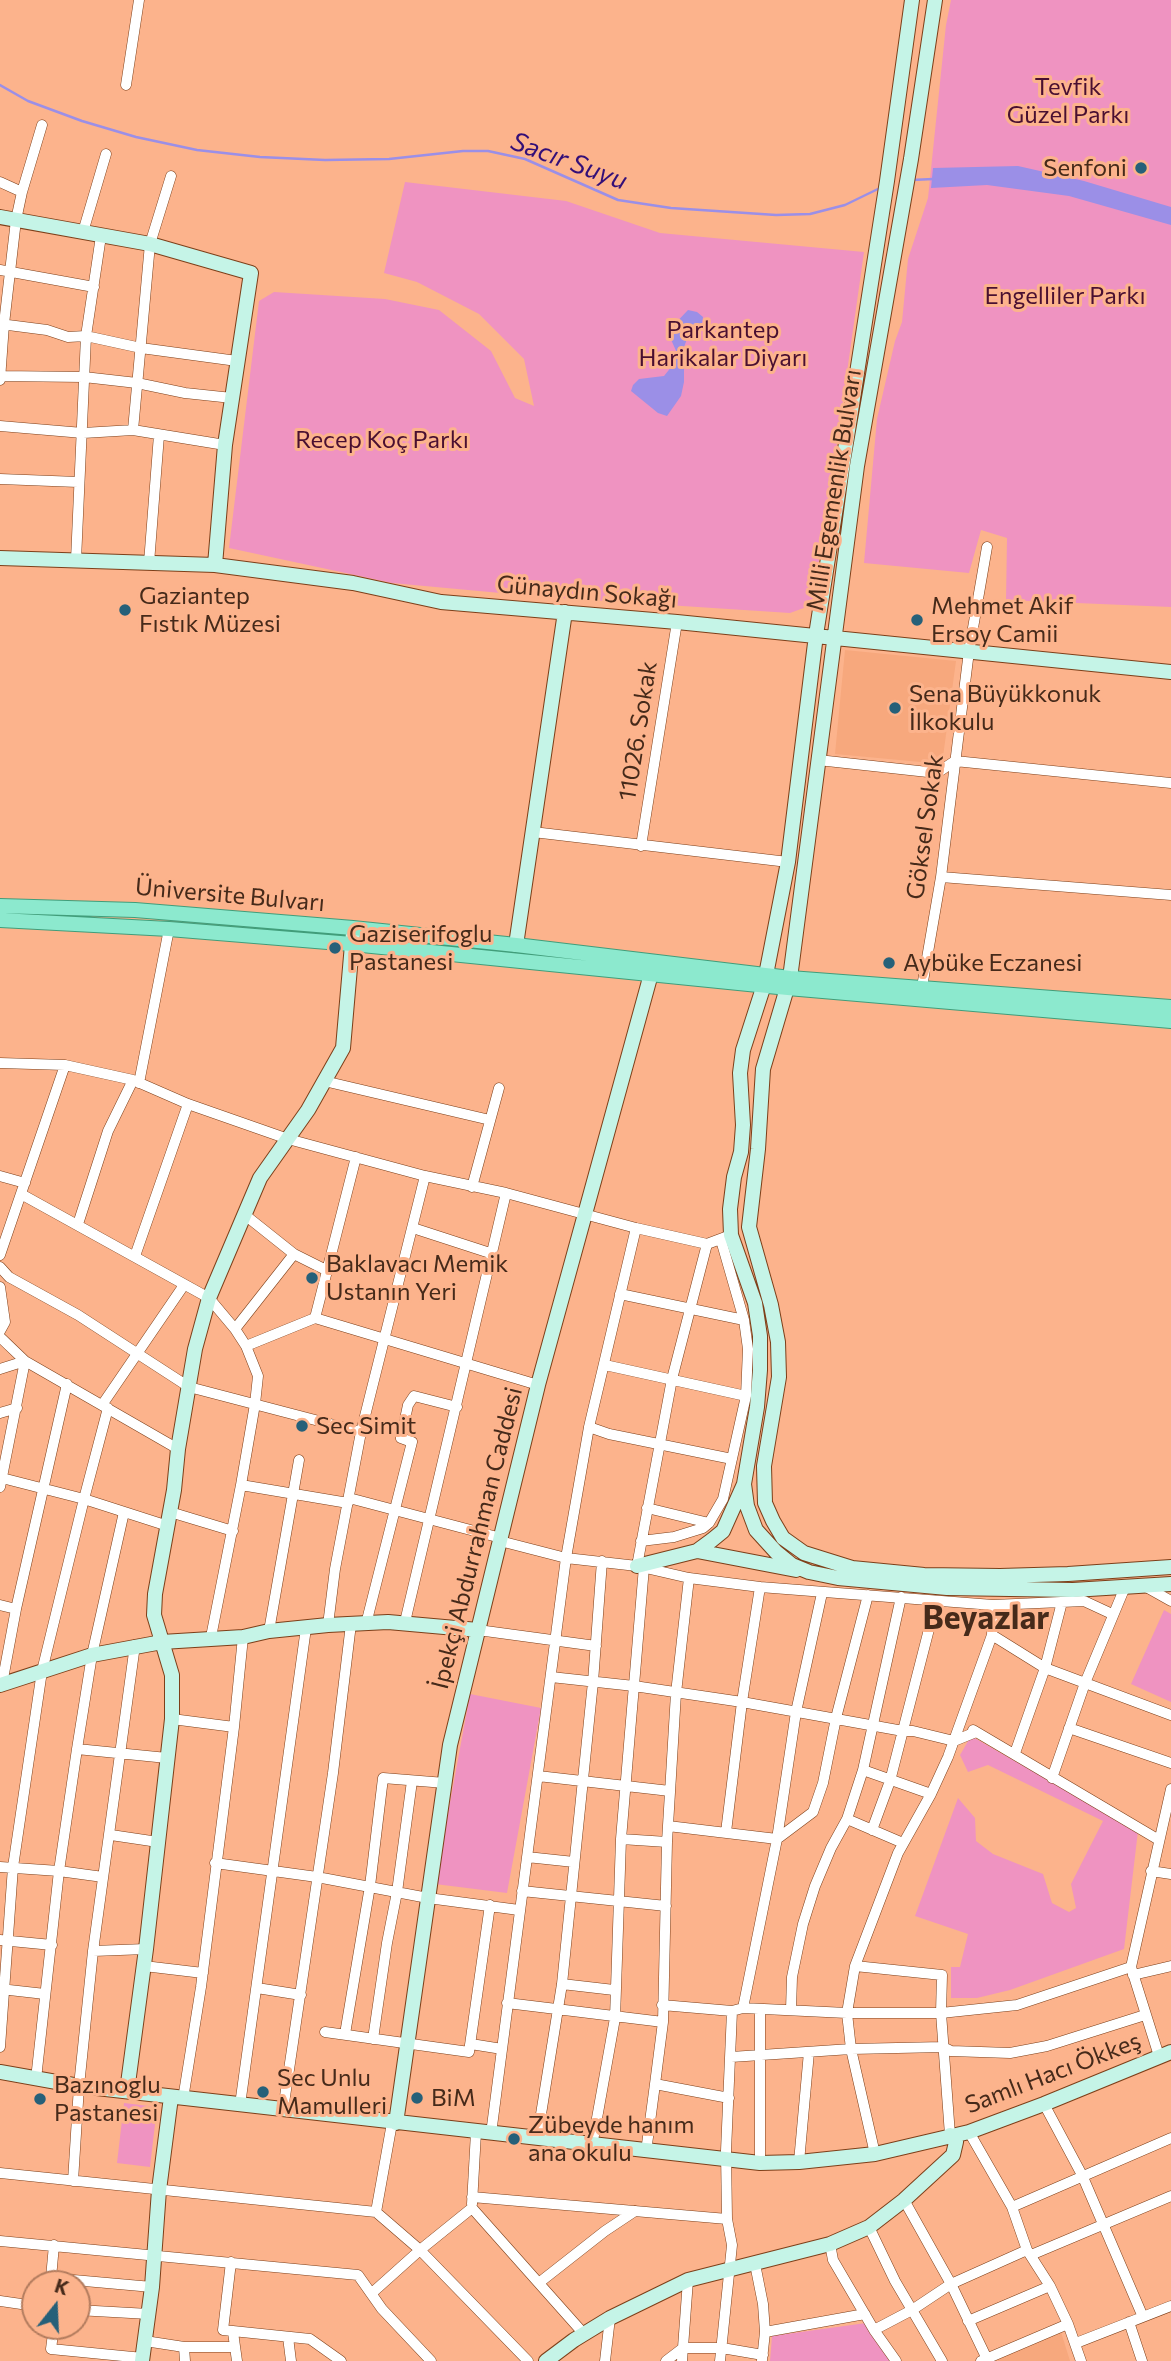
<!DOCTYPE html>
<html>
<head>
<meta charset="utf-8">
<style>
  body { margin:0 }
  #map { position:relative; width:1171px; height:2361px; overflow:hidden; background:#fcb38c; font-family:Commissioner,sans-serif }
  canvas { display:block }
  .north { position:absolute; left:21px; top:2270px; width:70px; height:70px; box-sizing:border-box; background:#fcb38c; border:2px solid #b37c5e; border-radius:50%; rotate:18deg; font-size:19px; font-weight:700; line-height:28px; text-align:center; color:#462a1a }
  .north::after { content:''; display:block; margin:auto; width:24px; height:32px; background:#266079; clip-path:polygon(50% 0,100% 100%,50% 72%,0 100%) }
</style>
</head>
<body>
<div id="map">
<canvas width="1171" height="2361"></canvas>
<div class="north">K</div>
</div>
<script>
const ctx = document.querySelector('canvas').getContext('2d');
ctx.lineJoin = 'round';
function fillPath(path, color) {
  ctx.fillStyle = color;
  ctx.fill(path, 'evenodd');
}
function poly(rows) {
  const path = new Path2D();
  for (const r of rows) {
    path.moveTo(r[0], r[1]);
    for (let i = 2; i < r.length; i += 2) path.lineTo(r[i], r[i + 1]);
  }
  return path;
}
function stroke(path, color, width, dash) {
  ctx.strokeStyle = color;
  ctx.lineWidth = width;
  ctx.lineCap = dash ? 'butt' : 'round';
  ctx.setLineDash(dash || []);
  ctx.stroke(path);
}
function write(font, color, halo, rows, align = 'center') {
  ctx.font = font + ' Commissioner,sans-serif';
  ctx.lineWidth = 6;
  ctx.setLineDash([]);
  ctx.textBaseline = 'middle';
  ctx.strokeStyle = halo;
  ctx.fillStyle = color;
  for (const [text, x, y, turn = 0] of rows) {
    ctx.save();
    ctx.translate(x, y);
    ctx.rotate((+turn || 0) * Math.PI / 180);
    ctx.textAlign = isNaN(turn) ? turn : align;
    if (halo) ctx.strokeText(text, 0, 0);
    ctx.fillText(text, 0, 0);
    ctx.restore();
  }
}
const built = poly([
  [845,650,956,661,942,764,835,754],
  [1061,2332,1070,2361,991,2361]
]);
const green = poly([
  [951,0,1171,0,1171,607,1006,600,1007,538,981,530,969,573,864,563,877,419,895,341,902,322,908,259,928,198,946,25],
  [405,182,566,201,660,233,864,252,836,450,812,605,790,613,544,597,392,583,229,548,259,301,274,292,385,299,439,310,491,351,515,398,534,406,524,359,479,314,417,282,384,273],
  [1164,1610,1171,1614,1171,1702,1131,1684],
  [470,1694,541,1708,507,1893,435,1884],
  [971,1736,1138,1831,1124,1949,1010,1990,977,1998,951,1998,951,1967,960,1967,968,1934,915,1916,958,1798,975,1818,976,1841,993,1854,1043,1874,1052,1903,1069,1912,1076,1908,1071,1884,1103,1821,988,1765,968,1772,960,1755],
  [124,2103,157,2107,150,2167,117,2163],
  [866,2323,899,2361,770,2361,772,2336]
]);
const water = poly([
  [1018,166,1084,181,1171,207,1171,225,1069,196,987,185,931,188,933,168],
  [688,310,697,312,703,317,702,324,687,339,684,347,684,382,681,396,667,416,658,413,631,391,633,385,639,379,664,376,672,366,677,353,669,335,670,329]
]);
const stream = poly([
  [0,85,28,101,82,121,136,137,197,150,260,157,325,160,389,159,463,151,488,151,525,159,618,200,671,208,776,215,810,214,845,205,882,187],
  [912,180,933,179]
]);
const street = poly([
  [126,85,139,0],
  [0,182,22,192],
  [83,232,106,154],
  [0,270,94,287],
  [0,324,47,330,68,337,86,336,141,348,237,361],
  [0,376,84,377,137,383,185,393,232,398],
  [0,380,4,324,16,220,22,192,42,125],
  [0,426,83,433,133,430,225,445],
  [133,430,150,244,171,176],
  [0,479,78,482],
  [76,560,86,336,101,236],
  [149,563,159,435],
  [818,760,937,773,955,761,1171,783],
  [533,832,788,862],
  [641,846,677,622],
  [941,877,1171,895],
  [922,987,941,877,969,651,987,547],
  [0,1063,65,1065,133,1080,188,1104,288,1139,425,1176,506,1193,636,1228,707,1244,731,1235],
  [324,1081,490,1120],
  [139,1083,169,929],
  [0,1176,25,1183],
  [472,1187,499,1088],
  [21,1194,209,1298,235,1329,246,1346,258,1376,255,1404,241,1485,211,1637],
  [245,1215,294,1254,328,1271],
  [78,1224,108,1131,133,1080],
  [413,1228,493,1254],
  [0,1255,65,1065],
  [135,1256,188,1104],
  [0,1267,9,1277,78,1315,189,1387,361,1432],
  [0,1287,5,1322,0,1331],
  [620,1294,744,1320],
  [315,1318,356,1157],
  [235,1329,294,1254],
  [0,1337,25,1361,178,1449],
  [246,1346,315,1318,538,1385],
  [605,1365,746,1396],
  [0,1369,25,1361,0,1487],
  [102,1405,184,1285],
  [0,1413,17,1408],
  [589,1427,609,1434,732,1459],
  [2,1478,84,1499,168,1526],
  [241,1485,348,1503],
  [349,1498,501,1538],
  [647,1508,709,1523],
  [170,1512,233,1531],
  [500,1541,566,1558,637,1566,689,1578,760,1587,993,1605,1084,1601,1112,1614],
  [641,1541,674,1537,703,1528,709,1523,723,1499,746,1396,748,1349,744,1320,721,1240],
  [637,1566,672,1379,707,1244],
  [689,1578,676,1693,667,1842,663,2022,655,2084,729,2098],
  [1146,1587,1171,1601],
  [0,1605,16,1609],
  [405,1622,506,1193],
  [366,1624,412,1442,401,1438,408,1405,414,1396,457,1407],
  [328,1625,335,1569,361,1432,425,1176],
  [478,1630,596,1646],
  [269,1631,299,1460],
  [992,1635,1045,1668,1171,1715],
  [551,1677,634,1686,742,1702,903,1731,913,1731,954,1741,976,1732],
  [2,1684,16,1609,67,1384],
  [172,1719,234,1727],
  [1069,1728,1171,1763],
  [973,1730,1159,1840],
  [77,1749,167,1758],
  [1015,1753,1045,1668,1062,1602],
  [863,1770,931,1794],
  [538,1776,670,1791],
  [1052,1778,1085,1683,1125,1587],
  [847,1819,903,1843],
  [668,1826,777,1839,813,1812,823,1783,836,1718,868,1595],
  [872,1830,890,1781,936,1602],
  [726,1832,742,1702,760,1587],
  [111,1835,158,1842],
  [621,1839,667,1842],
  [527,1857,574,1862],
  [215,1863,317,1877,428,1898,519,1910],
  [0,1867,59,1871,103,1877],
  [1151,1871,1171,1874],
  [522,1891,666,1906],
  [0,1940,52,1945],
  [93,1951,146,1949],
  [144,1966,203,1973],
  [855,1966,942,1975,941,2013,950,2135],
  [1133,1975,1171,1966],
  [562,1984,614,1990],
  [257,1988,301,1995],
  [0,1989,45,1994],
  [507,2003,663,2022],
  [662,2005,732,2011,743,2008,847,2013,941,2013,1017,2005,1131,1967],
  [743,2008,777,1839,796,1712,822,1593],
  [791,2010,792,1977,803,1924,815,1886,831,1848,847,1819,863,1770,901,1597],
  [325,2032,469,2052,490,1905],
  [345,2034,370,1886,383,1778,445,1783],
  [373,2039,387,1943,397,1892,412,1781],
  [471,2044,502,2049],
  [0,2047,13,1867,42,1671,84,1499,108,1408],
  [1159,2056,1131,1967,1171,1789],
  [731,2057,851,2049,943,2047,951,2051,1010,2053,1047,2046,1145,2015],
  [36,2079,59,1871,77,1749,92,1655,124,1512],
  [183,2099,201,1987,234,1727,243,1637],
  [1044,2104,1082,2175,1143,2317],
  [240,2105,306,1628],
  [283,2110,333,1773,351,1624],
  [969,2132,1012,2207,1027,2250,1050,2286,1068,2324,1081,2361],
  [491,2134,566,1558,589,1427,636,1228],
  [537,2139,562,1984,593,1682,602,1561],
  [592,2146,615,2018,621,1839,644,1567],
  [646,2152,655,2084],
  [875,2154,851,2049,847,2013,855,1966,898,1853,931,1794,948,1757,992,1635,993,1605],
  [799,2162,809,2052],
  [760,2163,760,2009],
  [0,2173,376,2212,420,2250,528,2361],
  [73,2181,79,2086,93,1951,135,1645],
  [472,2197,727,2219,726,2151,732,2011],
  [904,2200,951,2284,987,2359],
  [472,2204,476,2132],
  [1012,2207,1171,2138],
  [376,2212,392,2123],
  [869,2227,895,2281,942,2361],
  [0,2241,358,2275,382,2309,431,2361],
  [830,2244,833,2260,874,2330,896,2361],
  [54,2245,51,2278,152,2287],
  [1031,2255,1171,2196],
  [231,2262,223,2330,310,2339,341,2361],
  [755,2264,763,2304,765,2332,762,2360],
  [540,2282,605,2231,635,2211],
  [372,2293,420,2250,472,2208,584,2334],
  [0,2301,35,2306],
  [77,2310,149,2314],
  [968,2321,1050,2286],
  [1129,2322,1142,2361],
  [54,2326,51,2349,143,2358],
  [874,2330,912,2310,951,2284,1027,2250],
  [233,2332,237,2361],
  [765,2332,865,2314],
  [288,2337,291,2361],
  [145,2341,184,2347,185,2361],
  [1076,2343,1171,2306],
  [184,2347,235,2347],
  [605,2361,610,2318],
  [666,2361,683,2348,722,2348,763,2355],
  [682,2361,688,2280],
  [720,2361,732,2245,727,2219],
  [981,2361,1068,2324]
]);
const secondary = poly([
  [912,0,887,181,816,635,788,862,764,985,743,1050,740,1073,743,1125,741,1152,734,1177,730,1209,731,1235,755,1303,760,1336,760,1370,757,1407,744,1484,747,1506,756,1530,776,1552,792,1565,809,1572,838,1578,947,1588,1073,1590,1171,1584],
  [935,0,911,159,857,466,790,978,763,1069,758,1149,749,1227,771,1305,778,1342,779,1377,764,1466,765,1503,773,1521,783,1538,804,1553,852,1568,924,1575,1000,1576,1068,1574,1171,1567],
  [0,217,150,244,251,273,225,445,215,565],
  [0,558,215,565,353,583,441,602,677,622,1171,672],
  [516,945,565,612],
  [697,1551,796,1570],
  [637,1566,697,1551,712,1540,723,1531,744,1484],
  [0,1685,92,1655,162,1642,243,1637,269,1631,328,1625,388,1622,478,1630],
  [0,2072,79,2086,760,2163,799,2162,875,2154,969,2132,1044,2104,1171,2052],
  [127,2091,146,1949,172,1719,172,1675,154,1615,155,1594,174,1490,178,1449,195,1349,209,1298,260,1178,308,1110,343,1048,353,933],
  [396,2123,450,1745,538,1385,651,974],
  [142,2361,152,2287,159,2190,171,2097],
  [546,2361,574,2340,610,2318,688,2280,830,2244,869,2227,904,2200,953,2155,956,2142,950,2135]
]);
const primary = poly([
  [0,906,135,910,353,928,516,945,790,978,1171,1007],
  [0,920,169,929,352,944,788,988,1171,1021]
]);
const markers = [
  [1141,168,7,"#266079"],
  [125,610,7,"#266079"],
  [917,620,7,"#266079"],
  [895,708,7,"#266079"],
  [335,948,7,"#266079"],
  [889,963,7,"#266079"],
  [312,1278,7,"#266079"],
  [302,1426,7,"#266079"],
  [263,2092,7,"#266079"],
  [417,2098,7,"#266079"],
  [40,2099,7,"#266079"],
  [514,2139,7,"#266079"]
];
const parkNames = [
  ["Tevfik",1068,87],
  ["Güzel Parkı",1068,115],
  ["Engelliler Parkı",1065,296],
  ["Parkantep",723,330],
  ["Harikalar Diyarı",723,358],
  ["Recep Koç Parkı",382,440]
];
const poiNames = [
  ["Senfoni",1127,168,"right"],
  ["Gaziantep",139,596],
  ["Fıstık Müzesi",139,624],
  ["Mehmet Akif",931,606],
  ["Ersoy Camii",931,634],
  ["Sena Büyükkonuk",909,694],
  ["İlkokulu",909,722],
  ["Gaziserifoglu",349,934],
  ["Pastanesi",349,962],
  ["Aybüke Eczanesi",903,963],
  ["Baklavacı Memik",326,1264],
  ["Ustanın Yeri",326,1292],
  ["Sec Simit",316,1426],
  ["Sec Unlu",277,2078],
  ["Mamulleri",277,2106],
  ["Bazınoglu",54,2085],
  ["Pastanesi",54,2113],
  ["BiM",431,2098],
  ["Zübeyde hanım",528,2125],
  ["ana okulu",528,2153]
];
const streetNames = [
  ["Milli Egemenlik Bulvarı",834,490,-81],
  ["Günaydın Sokağı",587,592,5],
  ["11026. Sokak",638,731,-81],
  ["Göksel Sokak",925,827,-82],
  ["Üniversite Bulvarı",230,895,5],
  ["İpekçi Abdurrahman Caddesi",477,1538,-76],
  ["Samlı Hacı Ökkeş",1053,2073,-21]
];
const waterNames = [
  ["Sacır Suyu",569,161,20]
];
const districtNames = [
  ["Beyazlar",986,1618]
];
fillPath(built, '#f7a87d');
fillPath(green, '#ef93c1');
fillPath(water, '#9b8fe7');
stroke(stream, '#9b8fe7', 2.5);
stroke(street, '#7d3f19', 11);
stroke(secondary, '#7d3f19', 16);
stroke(primary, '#419d7a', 16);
stroke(street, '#fff', 10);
stroke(secondary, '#c5f4e7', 14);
stroke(primary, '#8ce9ce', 14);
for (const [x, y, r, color] of markers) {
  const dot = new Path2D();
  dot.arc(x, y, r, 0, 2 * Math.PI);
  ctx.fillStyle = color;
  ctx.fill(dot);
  stroke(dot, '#fcb38c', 2.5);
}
write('24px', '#490f31', '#fcb38c', parkNames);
write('24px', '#462a1a', '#fcb38c', poiNames, 'left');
write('24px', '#462a1a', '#fcb38c', streetNames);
write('italic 26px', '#330f78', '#fcb38c', waterNames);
write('bold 32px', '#462a1a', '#fcb38c', districtNames);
</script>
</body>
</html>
